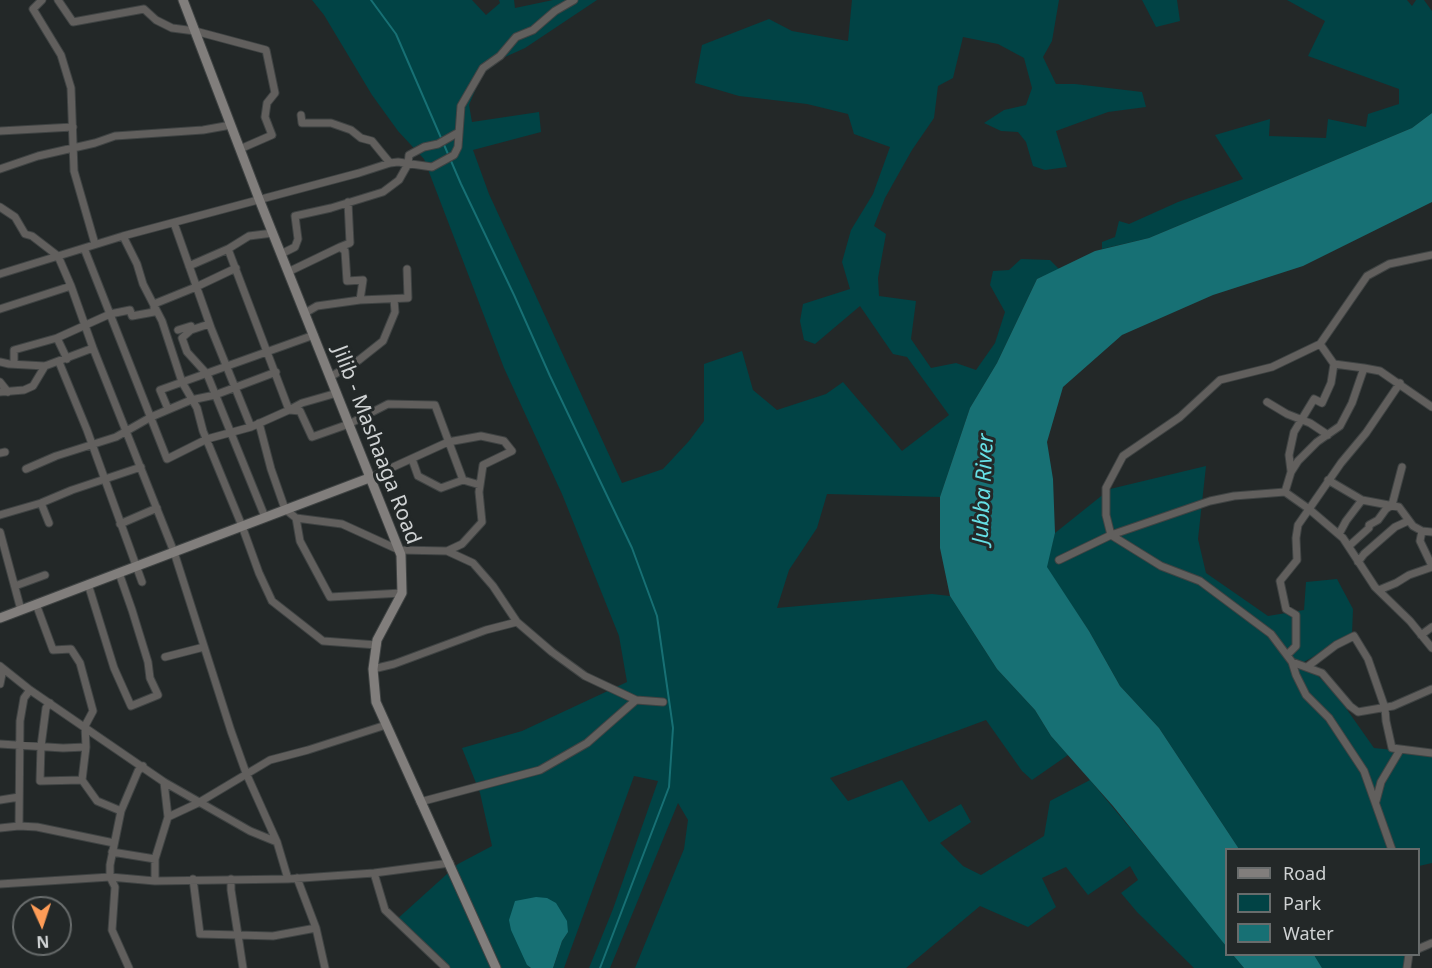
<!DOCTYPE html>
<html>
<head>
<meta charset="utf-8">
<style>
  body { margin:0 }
  #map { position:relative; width:1432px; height:968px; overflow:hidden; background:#232828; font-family:"Noto Sans",sans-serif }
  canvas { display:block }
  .legend { position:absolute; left:1225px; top:848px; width:195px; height:108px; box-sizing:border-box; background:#232828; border:2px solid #686c6c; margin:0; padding:8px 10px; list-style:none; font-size:18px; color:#cfd2d3 }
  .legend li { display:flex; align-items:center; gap:12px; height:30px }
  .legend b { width:30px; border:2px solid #686c6c }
  .north { position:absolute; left:12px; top:896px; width:60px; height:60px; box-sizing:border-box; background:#232828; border:2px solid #686c6c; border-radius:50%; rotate:177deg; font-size:16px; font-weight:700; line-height:24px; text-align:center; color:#cfd2d3 }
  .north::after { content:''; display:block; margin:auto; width:21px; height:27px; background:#fe9c57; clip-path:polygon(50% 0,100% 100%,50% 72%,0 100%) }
</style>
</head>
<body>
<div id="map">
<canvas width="1432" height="968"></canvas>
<ul class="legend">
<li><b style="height:8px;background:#817e7c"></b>Road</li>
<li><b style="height:16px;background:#014345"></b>Park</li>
<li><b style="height:16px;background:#177074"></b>Water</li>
</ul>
<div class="north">N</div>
</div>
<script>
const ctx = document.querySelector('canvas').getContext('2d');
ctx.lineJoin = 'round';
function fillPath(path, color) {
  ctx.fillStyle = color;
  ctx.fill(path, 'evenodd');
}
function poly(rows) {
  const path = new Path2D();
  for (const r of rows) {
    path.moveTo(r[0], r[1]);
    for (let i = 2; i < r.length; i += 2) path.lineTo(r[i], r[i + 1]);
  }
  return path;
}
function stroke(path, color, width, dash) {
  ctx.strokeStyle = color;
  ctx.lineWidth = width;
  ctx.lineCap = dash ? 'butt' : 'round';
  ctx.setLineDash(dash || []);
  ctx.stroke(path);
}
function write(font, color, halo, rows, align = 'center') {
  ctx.font = font + ' "Noto Sans",sans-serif';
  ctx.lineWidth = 6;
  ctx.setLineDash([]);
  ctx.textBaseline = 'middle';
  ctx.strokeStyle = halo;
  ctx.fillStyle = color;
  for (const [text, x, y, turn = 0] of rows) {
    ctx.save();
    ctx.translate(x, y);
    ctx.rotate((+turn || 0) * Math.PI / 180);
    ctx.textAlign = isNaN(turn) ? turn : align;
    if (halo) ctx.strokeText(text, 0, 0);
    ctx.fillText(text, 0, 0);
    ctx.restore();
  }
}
const green = poly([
  [312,0,472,0,486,15,500,3,499,0,514,0,515,8,553,0,597,0,525,48,505,57,482,74,469,105,472,122,539,112,541,132,473,150,489,194,622,483,663,469,689,441,704,421,704,364,742,351,753,390,777,410,826,394,843,382,902,451,949,415,907,357,893,354,860,306,815,344,804,340,800,321,803,304,850,289,842,262,851,230,873,194,890,147,854,134,848,114,807,104,739,96,695,83,702,45,769,19,792,31,848,41,852,0,1059,0,1052,41,1043,57,1056,84,1075,84,1142,92,1146,107,1108,112,1056,131,1067,167,1045,170,1033,166,1026,142,1018,132,1001,131,984,123,1004,110,1026,105,1032,88,1024,58,998,44,963,37,953,78,938,86,934,118,912,150,899,173,885,198,874,226,886,234,878,278,879,296,916,301,911,339,931,368,956,363,976,370,995,343,1005,312,990,285,993,271,1009,270,1021,259,1050,260,1059,269,1037,279,997,363,970,408,940,497,827,494,817,528,789,570,777,608,932,594,950,596,997,669,1035,710,1051,736,1068,755,1032,780,1022,771,986,720,830,778,848,801,902,780,929,822,961,804,971,822,940,843,963,866,981,875,1044,836,1050,801,1090,780,1205,918,1226,946,1226,954,1233,955,1244,968,1194,968,1137,912,1121,893,1138,880,1130,866,1088,895,1066,867,1042,878,1056,907,1028,927,980,906,906,968,635,968,684,849,688,820,678,803,610,968,589,968,613,909,658,781,634,776,564,968,553,968,562,941,568,932,527,965,531,968,444,968,395,921,458,864,492,846,480,793,462,748,522,731,627,682,619,636,562,494,504,368,424,159,398,131,372,95,324,15],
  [1142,0,1177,0,1180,21,1156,27],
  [1287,0,1407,0,1412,6,1416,0,1424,0,1432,11,1432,113,1412,128,1149,238,1102,249,1102,242,1115,237,1119,221,1129,224,1178,202,1243,179,1215,135,1270,119,1269,136,1326,138,1328,119,1366,127,1368,114,1399,104,1399,89,1308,56,1325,21],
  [1206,466,1198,539,1206,573,1268,616,1304,610,1306,582,1337,579,1353,609,1352,634,1304,662,1336,694,1374,748,1432,754,1432,863,1419,866,1418,850,1239,849,1159,728,1120,686,1089,631,1046,567,1055,533,1110,489],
  [1314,955,1410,955,1409,968,1322,968]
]);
const water = poly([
  [1432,113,1432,202,1303,266,1213,295,1122,335,1063,387,1047,442,1053,479,1055,533,1047,567,1089,631,1120,686,1159,728,1239,849,1226,850,1226,946,1113,806,1051,736,1035,710,997,669,950,596,940,548,940,497,970,408,997,363,1037,279,1095,251,1149,238,1412,128],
  [536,897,547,898,556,903,567,921,568,932,562,941,553,968,531,968,527,965,511,930,509,920,515,901],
  [1233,955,1314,955,1322,968,1244,968]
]);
const stream = poly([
  [371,0,396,34,461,184,514,295,550,376,632,548,657,616,673,728,669,787,600,968]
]);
const street = poly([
  [42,0,33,9,61,55,71,88,74,171,95,244],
  [58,0,73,22,144,9,156,20,172,28,195,31,266,50,275,93,267,103,265,117,272,135,240,149],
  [301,115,302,123,331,123,351,130,361,138,372,141,390,163],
  [0,131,73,127],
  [0,169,38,156,95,143,115,136,203,130,231,125],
  [348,202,350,243,340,247,345,251,347,281,363,280,360,300],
  [0,207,15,217,25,234,32,236,58,256,71,286,93,348,174,552,231,731,246,773,277,842,288,879],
  [174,223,211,328,251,427],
  [123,236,137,264,143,284,162,321,182,382,197,408,203,431,242,526,259,573,272,601,323,641,377,645],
  [84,248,167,459,207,439,251,427,289,410,302,403,337,393],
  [228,249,289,410,300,411,312,437,349,424,388,404,435,405,463,480,480,485],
  [281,254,295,247,298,239,295,216,331,208,383,192,399,180,408,164,409,155,424,147,438,144,459,132],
  [189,266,228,249,249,236,273,233],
  [288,272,340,247],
  [0,274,123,236,359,173,390,163,398,162,432,167,454,155,458,147,461,106,483,68,500,56,516,37,533,30,555,11,574,0],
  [0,309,71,286],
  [305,313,317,306,360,300,408,298,407,269],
  [178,330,191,326,191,330,182,338,187,352,207,374,265,517],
  [191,330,209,324],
  [57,338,67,359],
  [1320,344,1334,364,1364,368],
  [0,362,9,364,45,366,93,348],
  [59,362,87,430,142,582],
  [14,364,14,350,57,338,110,314,130,310,132,316,154,312,154,304,196,287,236,268],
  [330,377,359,360,383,341,395,312,394,299],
  [0,382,8,392],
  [0,392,24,390,33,386,45,366],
  [1267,402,1287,414,1310,423,1328,435],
  [168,409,160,390,314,335],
  [259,423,271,469,285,509,296,518,342,524,399,550,447,551,473,563,493,586,517,622,552,652,585,676,636,700,663,702],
  [0,453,5,452],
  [412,459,418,476,441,488,463,480],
  [26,469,56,456,116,437,151,417,191,400,215,395,276,372],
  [1291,471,1289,455,1294,432,1314,399,1322,403,1331,383,1334,364],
  [369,478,448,442,481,436,504,441,512,451,483,465,479,492,482,522,462,544,447,551],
  [1328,480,1362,500,1399,507,1413,526,1422,531,1432,532],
  [1285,492,1291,472,1298,461,1317,442,1340,426,1352,403,1364,368,1380,371,1432,407],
  [41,503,49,523],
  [0,515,41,503,72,490,141,467],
  [296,518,300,541,330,597,402,593],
  [120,524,157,508],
  [1422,531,1420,541,1432,566],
  [0,532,21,610],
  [1339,534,1346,521,1362,500],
  [1349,546,1369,528,1369,525,1378,520,1386,509,1392,505,1402,467],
  [1059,560,1111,535,1210,501,1234,496,1285,492,1309,509,1343,538,1375,587,1410,621,1432,648],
  [1358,562,1364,554,1395,527,1408,521],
  [88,584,114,668,131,706,158,695,150,678,148,662,132,610,119,573],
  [15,586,45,575],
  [1379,590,1396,583,1409,575,1432,567],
  [1421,635,1432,627],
  [1287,655,1296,646,1296,615,1286,609,1280,581,1297,560,1296,538,1298,525,1341,463,1366,433,1400,383],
  [165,657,204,647],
  [1292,662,1322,673,1350,706,1358,712,1393,706,1432,689],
  [0,666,30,690,164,782,250,831,277,842],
  [1307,667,1336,645,1354,636,1368,659,1385,708,1386,721,1392,748,1432,753],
  [373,669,394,664,486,630,517,622],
  [0,684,3,669],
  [50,703,46,708,41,746,40,781,82,780],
  [0,744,63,748,86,747,85,726,93,711,80,663,71,649,53,650,36,604],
  [86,747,82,780,97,801,121,811],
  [164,782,168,817],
  [0,800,19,797],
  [1376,801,1381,782,1400,750],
  [420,802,540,770,587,743,636,700],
  [19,826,20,721,24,698,30,690],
  [0,828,19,826,37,827,114,843],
  [1392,850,1364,771,1329,718,1306,695,1296,675,1292,662,1271,634,1200,581,1161,566,1111,535,1106,515,1106,488,1123,456,1180,417,1220,380,1272,367,1320,344,1367,276,1389,264,1432,255],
  [112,852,155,859,168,817,198,803,270,760,308,750,386,725],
  [155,859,155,881],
  [374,873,385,910,446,968],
  [297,878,316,928,325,968],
  [193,879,200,934,238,935,243,968],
  [231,879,231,890,238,935,273,936,316,928],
  [0,884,110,877,155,881,288,879,374,873,450,863],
  [1418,949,1432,943],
  [129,968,112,930,115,887,110,877,110,865,121,811,138,771,143,766],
  [1407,968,1409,954]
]);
const secondary = poly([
  [183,0,259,199,401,555,402,593,377,640,373,669,376,702,496,968],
  [0,618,369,478]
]);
const streetNames = [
  ["Jilib - Mashaaga Road",376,445,69]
];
const waterNames = [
  ["Jubba River",984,489,-87]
];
fillPath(green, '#014345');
fillPath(water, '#177074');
stroke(stream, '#177074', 2);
stroke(street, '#3f4343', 9);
stroke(secondary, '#3f4343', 11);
stroke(street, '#615f5d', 7);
stroke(secondary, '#817e7c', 9);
write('21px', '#cfd2d3', '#232828', streetNames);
write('italic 22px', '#66dfe5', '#232828', waterNames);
</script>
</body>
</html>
